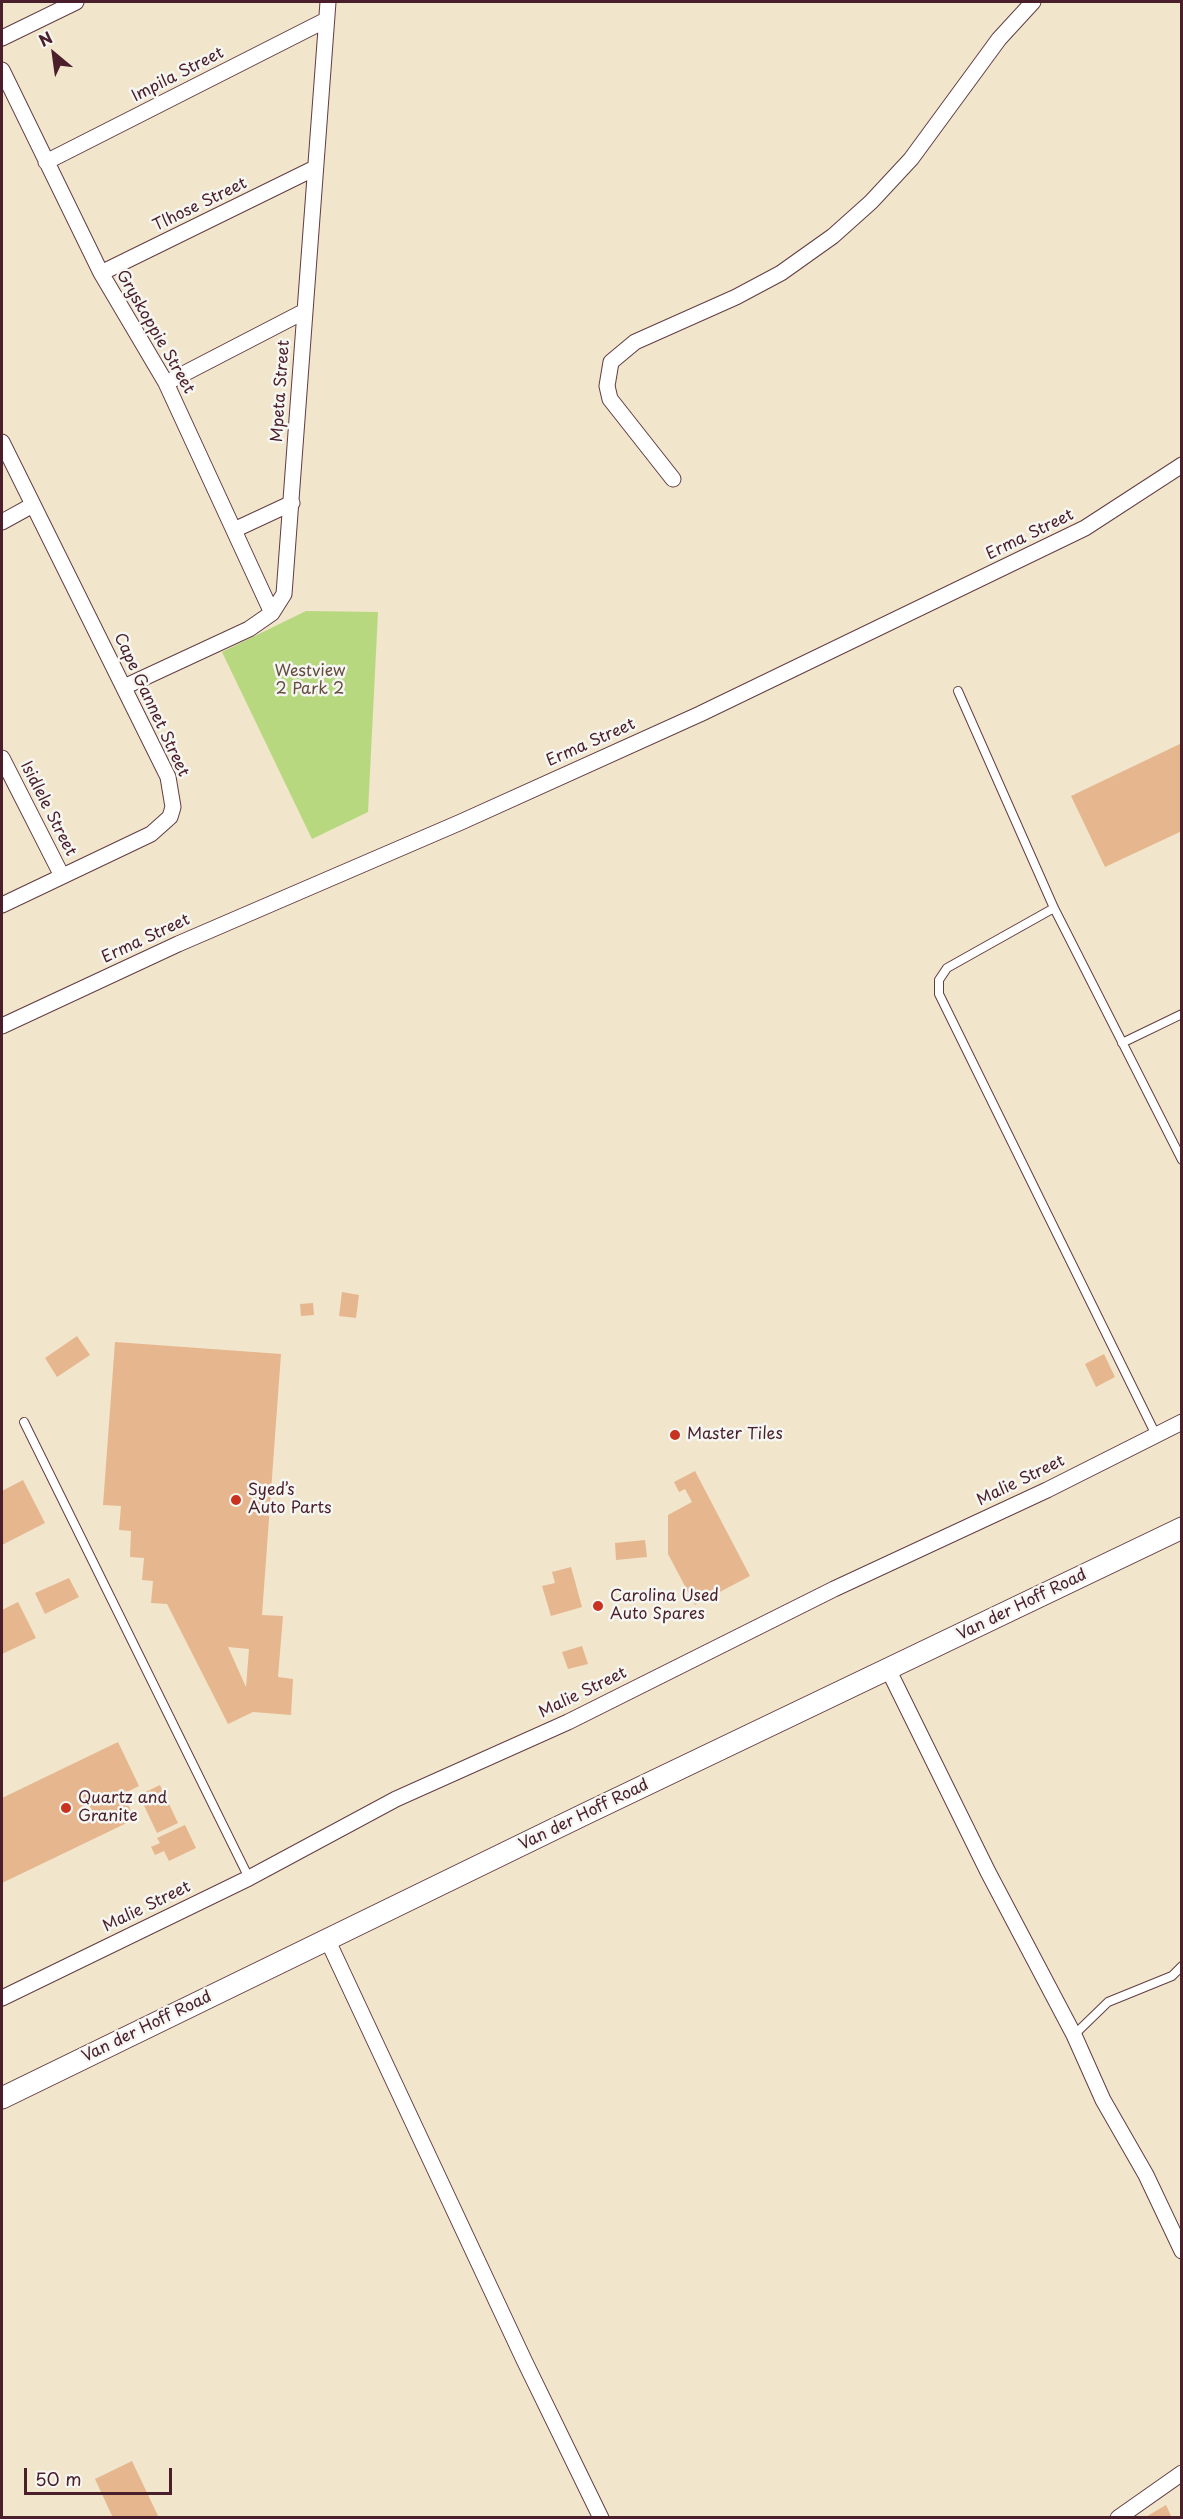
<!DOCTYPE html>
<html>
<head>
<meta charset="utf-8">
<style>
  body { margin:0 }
  #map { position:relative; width:1183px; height:2519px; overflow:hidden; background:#f1e5cc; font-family:"Playpen Sans",sans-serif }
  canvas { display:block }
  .frame { position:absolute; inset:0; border:3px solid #4a1f2b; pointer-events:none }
  .north { position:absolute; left:24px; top:24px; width:60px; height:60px; -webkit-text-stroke:4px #f6f6f2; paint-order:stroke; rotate:331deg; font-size:16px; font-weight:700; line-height:24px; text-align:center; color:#4a1f2b }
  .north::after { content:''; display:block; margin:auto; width:21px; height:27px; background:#4a1f2b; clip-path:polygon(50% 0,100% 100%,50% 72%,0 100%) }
  .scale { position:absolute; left:24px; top:2468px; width:148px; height:27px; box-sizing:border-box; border:3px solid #4a1f2b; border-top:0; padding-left:8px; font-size:18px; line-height:21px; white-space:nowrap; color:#4a1f2b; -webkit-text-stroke:4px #f6f6f2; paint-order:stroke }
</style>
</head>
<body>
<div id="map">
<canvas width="1183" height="2519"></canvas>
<div class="frame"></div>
<div class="north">N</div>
<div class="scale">50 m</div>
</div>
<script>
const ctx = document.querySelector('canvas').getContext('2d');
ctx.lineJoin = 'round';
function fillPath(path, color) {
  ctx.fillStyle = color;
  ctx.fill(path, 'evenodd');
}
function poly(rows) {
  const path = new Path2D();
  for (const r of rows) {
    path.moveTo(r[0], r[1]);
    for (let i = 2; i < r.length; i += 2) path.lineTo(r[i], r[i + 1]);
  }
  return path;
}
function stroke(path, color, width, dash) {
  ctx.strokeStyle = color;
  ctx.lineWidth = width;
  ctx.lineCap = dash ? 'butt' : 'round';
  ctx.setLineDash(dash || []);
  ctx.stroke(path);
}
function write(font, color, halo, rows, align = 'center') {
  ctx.font = font + ' "Playpen Sans",sans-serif';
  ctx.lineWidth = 5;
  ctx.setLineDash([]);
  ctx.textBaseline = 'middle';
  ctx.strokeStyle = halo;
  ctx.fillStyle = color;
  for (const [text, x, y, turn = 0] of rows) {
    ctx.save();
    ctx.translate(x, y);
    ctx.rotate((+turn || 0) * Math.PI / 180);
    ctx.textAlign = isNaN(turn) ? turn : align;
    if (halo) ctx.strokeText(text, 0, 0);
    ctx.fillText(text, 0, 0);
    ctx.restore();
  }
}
const green = poly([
  [306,611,378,612,368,812,312,839,222,652]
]);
const building = poly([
  [1182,743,1182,831,1105,867,1071,796],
  [342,1292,359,1295,356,1318,339,1316],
  [313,1303,314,1315,301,1316,300,1304],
  [77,1336,90,1355,57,1377,45,1358],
  [115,1342,281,1354,262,1615,283,1616,278,1677,293,1679,291,1715,253,1712,228,1724,167,1604,151,1603,153,1581,142,1580,144,1558,130,1557,131,1531,119,1530,121,1506,103,1505],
  [228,1647,249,1649,246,1687],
  [1104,1354,1115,1377,1096,1387,1085,1364],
  [695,1471,750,1576,695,1605,668,1554,668,1515,692,1502,685,1489,679,1492,674,1482],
  [23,1480,45,1523,2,1545,2,1491],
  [645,1540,647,1557,616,1560,615,1543],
  [571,1567,582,1607,551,1616,542,1586,555,1583,552,1572],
  [69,1578,79,1597,45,1614,35,1593],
  [18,1602,36,1638,2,1654,2,1610],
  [582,1646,588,1664,568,1669,562,1652],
  [118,1742,139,1786,123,1794,135,1819,2,1883,2,1798],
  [160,1785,178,1823,157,1833,139,1795],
  [185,1825,196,1848,169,1861,164,1851,155,1855,151,1847,160,1843,157,1838],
  [132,2461,159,2518,113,2518,95,2479],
  [1166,2505,1172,2518,1144,2518]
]);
const service = poly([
  [958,691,1054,908,1182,1160],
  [1054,908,947,968,939,980,939,994,1156,1435],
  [1122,1043,1182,1014],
  [24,1422,249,1878],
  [1074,2035,1108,2002,1172,1976,1182,1966]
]);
const minor = poly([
  [2,38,76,2],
  [2,70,101,273,166,383,272,613],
  [46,162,326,20],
  [101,273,315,168],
  [166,383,305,311],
  [2,442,168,777,173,807,170,817,151,834,2,905],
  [673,479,610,399,607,386,611,362,635,342,736,297,781,273,833,236,871,202,911,159,999,39,1033,2],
  [2,522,31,506],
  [234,530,292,503],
  [124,687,249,629,272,613,284,594,328,2],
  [2,758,62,876],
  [2,1026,178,944,461,822,700,714,1085,528,1182,465],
  [888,1669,988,1872,1074,2035,1103,2100,1146,2175,1182,2251],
  [327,1939,524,2360,601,2518],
  [2,1998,249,1878,396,1799,568,1722,834,1589,1047,1490,1182,1422],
  [1118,2518,1182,2473]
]);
const secondary = poly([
  [2,2098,583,1815,1182,1528]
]);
const markers = [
  [675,1435,6,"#c8321e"],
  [236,1500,6,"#c8321e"],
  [598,1606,6,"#c8321e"],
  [66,1808,6,"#c8321e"]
];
const streetNames = [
  ["Impila Street",178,75,-27],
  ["Tlhose Street",200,205,-26],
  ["Gryskoppie Street",155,332,60],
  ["Mpeta Street",281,391,-86],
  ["Erma Street",1030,535,-26],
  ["Cape Gannet Street",151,705,65],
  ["Erma Street",591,743,-24],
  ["Isidlele Street",48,809,63],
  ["Erma Street",146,939,-25],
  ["Malie Street",1021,1481,-26],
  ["Van der Hoff Road",1022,1605,-26],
  ["Malie Street",583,1693,-26],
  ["Van der Hoff Road",584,1815,-26],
  ["Malie Street",147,1907,-26],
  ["Van der Hoff Road",147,2027,-26]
];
const parkNames = [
  ["Westview",310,672],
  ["2 Park 2",310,690]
];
const poiNames = [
  ["Master Tiles",687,1435],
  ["Syed’s",248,1491],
  ["Auto Parts",248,1509],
  ["Carolina Used",610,1597],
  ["Auto Spares",610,1615],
  ["Quartz and",78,1799],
  ["Granite",78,1817]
];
fillPath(green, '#b8d87f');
fillPath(building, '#e6b78f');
stroke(service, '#633d43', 10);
stroke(minor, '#633d43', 17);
stroke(secondary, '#633d43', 23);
stroke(service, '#fff', 8);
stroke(minor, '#fff', 15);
stroke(secondary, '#fff', 21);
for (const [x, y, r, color] of markers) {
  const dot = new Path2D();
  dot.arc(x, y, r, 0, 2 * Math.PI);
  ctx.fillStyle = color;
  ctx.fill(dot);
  stroke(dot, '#f6f6f2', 2);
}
write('16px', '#4a1f2b', '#f6f6f2', streetNames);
write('16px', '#664d40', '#f6f6f2', parkNames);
write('16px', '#4a1f2b', '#f6f6f2', poiNames, 'left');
</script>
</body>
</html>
